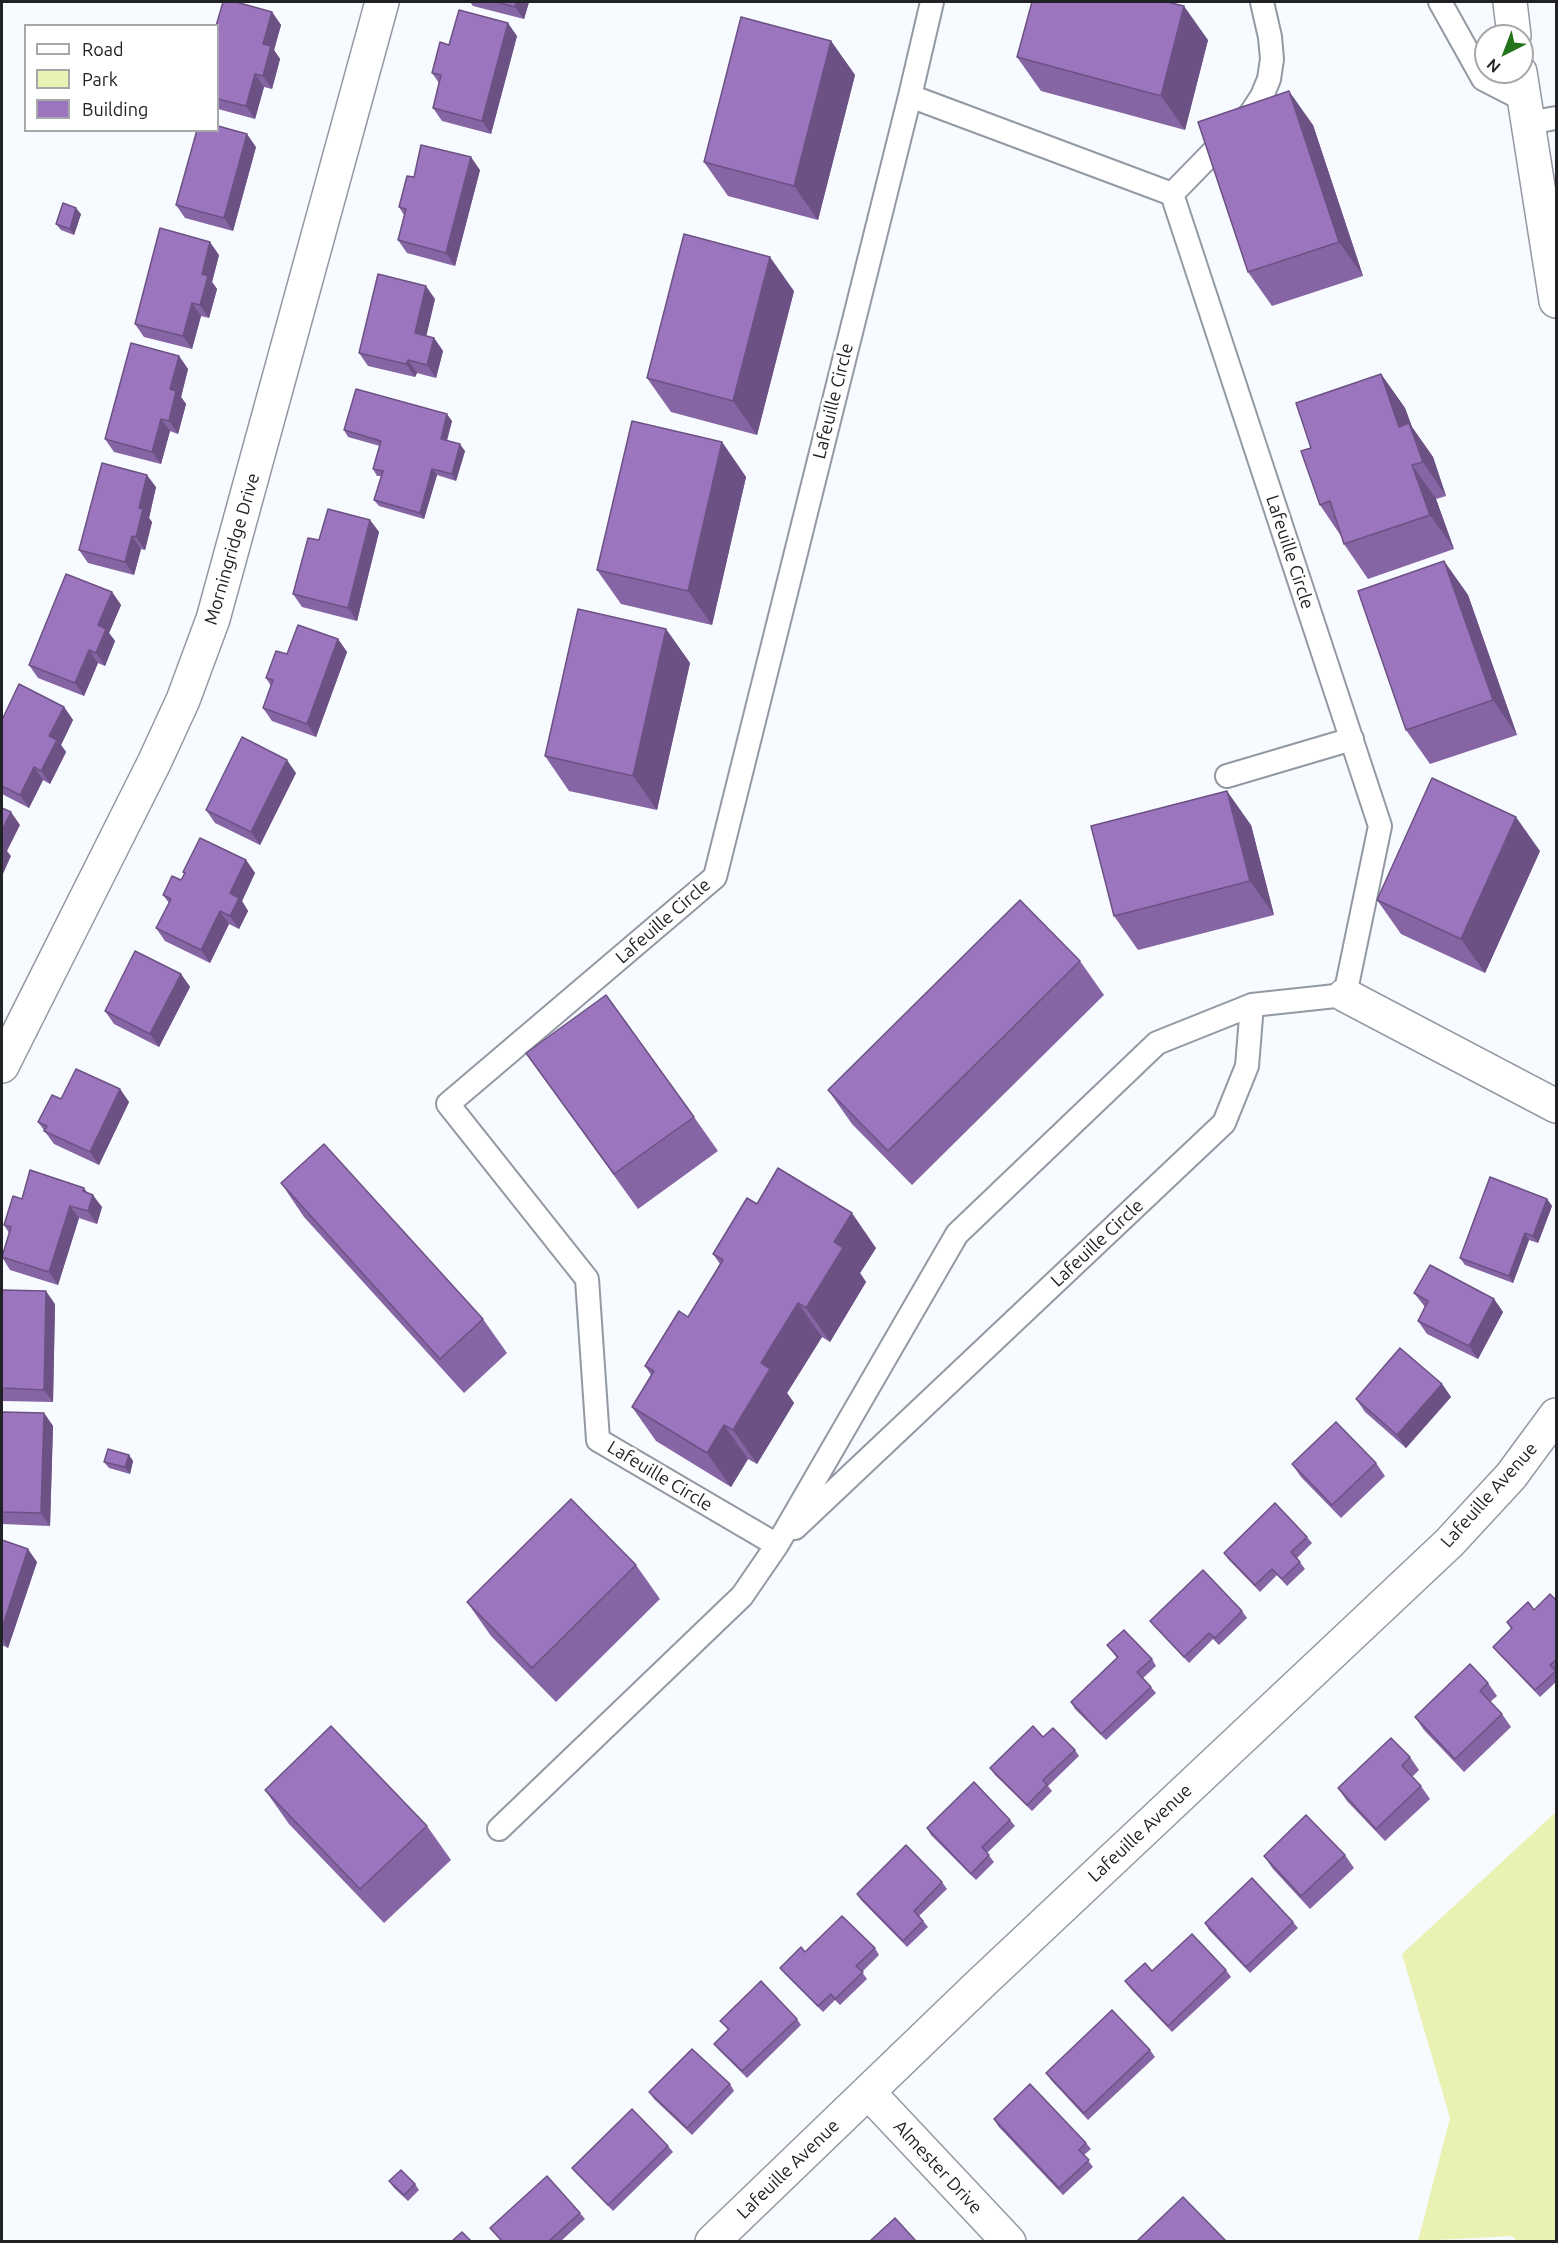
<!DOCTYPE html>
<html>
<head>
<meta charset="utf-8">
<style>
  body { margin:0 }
  #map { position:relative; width:1558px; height:2243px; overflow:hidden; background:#f7fafe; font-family:Ubuntu,sans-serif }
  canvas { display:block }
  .frame { position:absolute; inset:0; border:3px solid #202226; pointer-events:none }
  .legend { position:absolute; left:24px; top:24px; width:195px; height:108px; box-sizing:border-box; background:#fff; border:2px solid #a6a7a8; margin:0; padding:8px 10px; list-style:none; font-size:18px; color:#202226 }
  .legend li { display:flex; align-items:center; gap:12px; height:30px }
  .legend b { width:30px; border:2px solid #a6a7a8 }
  .north { position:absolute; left:1474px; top:24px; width:60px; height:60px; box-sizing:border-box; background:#fff; border:2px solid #a6a7a8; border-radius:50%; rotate:222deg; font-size:16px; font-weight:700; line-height:24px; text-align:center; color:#202226 }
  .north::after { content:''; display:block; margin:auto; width:21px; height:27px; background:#24741c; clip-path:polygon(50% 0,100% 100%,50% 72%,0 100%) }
</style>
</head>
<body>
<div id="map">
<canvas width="1558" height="2243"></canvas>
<div class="frame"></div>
<ul class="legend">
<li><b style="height:8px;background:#fff"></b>Road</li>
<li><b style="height:16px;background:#e9f1b3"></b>Park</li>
<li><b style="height:16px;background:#9b75bd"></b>Building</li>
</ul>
<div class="north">N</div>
</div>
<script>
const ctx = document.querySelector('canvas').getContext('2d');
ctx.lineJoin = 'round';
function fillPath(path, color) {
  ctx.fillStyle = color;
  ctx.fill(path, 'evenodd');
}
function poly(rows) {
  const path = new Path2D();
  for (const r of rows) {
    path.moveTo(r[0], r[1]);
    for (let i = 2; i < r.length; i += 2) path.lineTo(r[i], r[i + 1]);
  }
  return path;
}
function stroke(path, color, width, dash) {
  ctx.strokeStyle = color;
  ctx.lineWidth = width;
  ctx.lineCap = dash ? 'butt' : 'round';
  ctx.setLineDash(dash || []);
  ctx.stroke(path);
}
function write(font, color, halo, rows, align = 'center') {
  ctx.font = font + ' Ubuntu,sans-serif';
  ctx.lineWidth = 6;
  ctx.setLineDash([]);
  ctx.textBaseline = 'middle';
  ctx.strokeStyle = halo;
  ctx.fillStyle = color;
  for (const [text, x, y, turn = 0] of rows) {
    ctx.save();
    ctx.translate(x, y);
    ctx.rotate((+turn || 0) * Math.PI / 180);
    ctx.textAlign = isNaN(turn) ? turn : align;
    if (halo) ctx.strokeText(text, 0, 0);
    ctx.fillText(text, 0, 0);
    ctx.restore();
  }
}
const green = poly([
  [1556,1812,1556,2241,1517,2241,1512,2236,1418,2241,1450,2118,1402,1954]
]);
const service = poly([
  [1440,2,1483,79,1524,100],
  [910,96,932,2],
  [1528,123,1556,118],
  [1172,194,1251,113,1262,96,1269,79,1272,59,1270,37,1262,2],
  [1227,776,1352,739],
  [795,1528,1224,1123,1247,1066,1252,1005],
  [777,1545,598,1440,587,1279,448,1104,715,877,910,96,1172,194],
  [499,1829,742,1596,777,1545,957,1234,1157,1043,1252,1005,1345,995,1380,826,1172,194]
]);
const minor = poly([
  [1510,2,1514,36],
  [1520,72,1556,301],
  [1345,995,1556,1106],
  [2,1066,154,763,183,700,213,619,382,2],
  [868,2092,1009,2242],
  [712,2242,978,1986,1449,1543,1511,1476,1556,1415]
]);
const wall = poly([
  [470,2,529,2,524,19,473,6],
  [272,12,281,25,274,50,280,59,272,89,264,87,255,119,218,109,218,26],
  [517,36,491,134,442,121,433,108,439,83,432,73,449,45],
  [1208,40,1185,130,1041,91,1017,57],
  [831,41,855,75,818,220,728,196,704,162],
  [1313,125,1363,276,1272,306,1248,272],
  [256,147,233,231,185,218,176,205],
  [480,170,455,266,407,253,398,240,404,215,399,207,414,177],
  [81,214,74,235,61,230,56,224],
  [219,255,212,282,217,289,209,318,201,316,192,349,144,337,135,324],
  [794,291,757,435,671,412,647,378],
  [435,299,426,336,434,338,443,351,436,378,417,373,415,377,368,366,359,353],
  [179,356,188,369,181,397,186,404,178,434,170,431,161,464,114,452,105,439],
  [1381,374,1405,408,1412,427,1433,457,1446,496,1436,499,1454,549,1368,579,1344,544,1341,536,1320,505,1311,448],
  [452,421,447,441,465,451,456,481,437,475,424,519,379,506,374,500,381,476,377,476,373,469,380,446,348,437,344,430],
  [722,442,746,477,712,625,621,604,597,570],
  [156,487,149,518,152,522,145,550,141,549,134,575,88,563,79,550],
  [370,520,379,532,357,621,302,607,293,594,319,540],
  [1444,561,1468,595,1517,735,1430,764,1406,730],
  [112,592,121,605,109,633,115,641,105,666,98,663,84,696,38,678,29,665],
  [666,629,690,663,657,810,569,791,545,756],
  [338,639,347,652,316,737,272,721,263,708,271,686,266,678,287,654],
  [64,707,73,720,61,745,66,752,50,784,43,780,29,808,2,794,2,720],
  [296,773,260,845,215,823,206,810],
  [1251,825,1274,915,1138,950,1114,916],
  [1540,851,1485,973,1401,934,1377,900],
  [246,860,255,873,242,901,248,911,239,929,229,924,210,963,165,941,156,928,169,903,163,895,181,880,184,874,183,872],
  [1080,961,1104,995,912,1185,852,1124,828,1090],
  [181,974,190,987,159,1047,114,1024,105,1011],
  [526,1053,694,1117,718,1151,638,1209],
  [120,1089,129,1102,99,1165,54,1144,38,1122],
  [281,1183,483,1319,507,1353,464,1393,304,1217],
  [87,1192,102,1207,97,1224,79,1218,58,1285,10,1270,2,1257,9,1233,4,1225,22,1199],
  [1547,1199,1552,1206,1538,1243,1529,1240,1513,1283,1465,1265,1460,1258],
  [757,1204,876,1248,860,1273,866,1282,830,1342,822,1337,787,1393,794,1403,757,1464,748,1459,731,1487,656,1441,632,1407,651,1375,645,1366,688,1317,720,1264,713,1254],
  [2,1290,55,1304,53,1402,3,1401,2,1399],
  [1414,1293,1494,1299,1503,1312,1478,1359,1427,1334,1418,1321,1425,1307],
  [1442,1384,1451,1397,1406,1448,1365,1412,1356,1399],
  [2,1412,44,1413,53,1426,50,1526,2,1524],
  [129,1455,133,1461,130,1474,109,1468,104,1462],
  [1376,1463,1385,1476,1341,1518,1301,1477,1292,1464],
  [1307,1537,1312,1543,1297,1558,1305,1569,1287,1586,1277,1575,1260,1592,1228,1559,1224,1553],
  [2,1540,37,1562,8,1648,2,1645],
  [636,1565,660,1599,556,1702,491,1636,467,1602],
  [1557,1601,1557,1670,1556,1671,1557,1672,1557,1681,1540,1697,1498,1653,1493,1647,1511,1629,1507,1622,1534,1610],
  [1242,1611,1247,1618,1219,1645,1213,1639,1189,1663,1155,1627,1150,1621],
  [1107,1645,1152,1659,1156,1666,1143,1678,1156,1693,1106,1740,1075,1709,1071,1702,1117,1658],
  [1488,1683,1497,1696,1490,1702,1502,1714,1511,1727,1464,1772,1424,1730,1415,1717],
  [1043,1737,1075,1750,1079,1756,1048,1786,1052,1791,1032,1811,995,1775,990,1768],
  [1410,1757,1419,1770,1412,1777,1421,1786,1430,1799,1385,1841,1347,1801,1338,1788],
  [265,1790,427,1826,451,1860,384,1923,289,1824],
  [1010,1820,1015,1826,987,1853,994,1862,976,1880,931,1835,927,1828],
  [1345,1855,1354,1868,1310,1909,1273,1869,1264,1856],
  [942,1882,947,1889,919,1916,928,1927,907,1947,861,1900,857,1894],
  [1293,1922,1298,1928,1250,1973,1209,1930,1205,1923],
  [875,1948,879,1955,862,1972,867,1979,840,2005,835,2000,823,2012,785,1974,780,1968,805,1952],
  [1226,1970,1231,1977,1172,2032,1130,1988,1125,1981],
  [797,2019,801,2025,747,2078,719,2050,714,2044,728,2030,720,2021],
  [1150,2050,1155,2057,1088,2120,1051,2080,1046,2073],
  [730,2084,734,2091,692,2135,654,2099,649,2092],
  [994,2119,1086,2143,1091,2149,1084,2155,1093,2167,1063,2195,998,2126],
  [668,2146,673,2152,613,2211,577,2174,572,2168],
  [389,2181,415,2184,419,2190,408,2201,394,2188],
  [580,2213,585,2219,561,2241,501,2241,490,2228]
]);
const shadedWall = poly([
  [516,2,529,2,524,19,515,7],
  [1184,6,1208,40,1185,130,1161,96],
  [272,12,281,25,274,50,280,59,272,89,263,76,263,44],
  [508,23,517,36,491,134,482,121],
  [831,41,855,75,818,220,794,186],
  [255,74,264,87,255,119,246,106],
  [1289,91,1313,125,1363,276,1339,242],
  [247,134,256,147,233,231,224,218],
  [471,157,480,170,455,266,446,253],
  [76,208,81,214,74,235,70,229],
  [210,242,219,255,212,282,217,289,209,318,200,305,202,274],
  [770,257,794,291,757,435,733,401],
  [426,286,435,299,424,346,415,333],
  [192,303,201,316,192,349,183,336],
  [434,338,443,351,436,378,427,365],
  [179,356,188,369,181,397,186,404,178,434,169,421,170,389],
  [408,360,417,373,415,377,406,364],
  [1381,374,1405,408,1412,427,1433,457,1446,496,1399,427],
  [447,414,452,421,445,446,441,439],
  [161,419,170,431,161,464,152,452],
  [722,442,746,477,712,625,688,591],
  [460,444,465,451,456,481,452,474],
  [1412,465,1436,499,1454,549,1430,515],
  [432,469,437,475,424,519,420,513],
  [147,475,156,487,149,518,152,522,145,550,136,537,139,508],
  [370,520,379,532,357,621,348,608],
  [132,536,141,549,134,575,125,562],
  [1444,561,1468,595,1517,735,1493,700],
  [112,592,121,605,109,633,115,641,105,666,96,653,98,625],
  [666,629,690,663,657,810,633,776],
  [338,639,347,652,316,737,307,724],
  [89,650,98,663,84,696,75,683],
  [64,707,73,720,61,745,66,752,50,784,41,771,49,736],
  [287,760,296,773,260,845,251,832],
  [34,767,43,780,29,808,20,795],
  [1227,791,1251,825,1274,915,1250,881],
  [11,812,20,825,7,851,11,856,2,876,2,830],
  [1516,817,1540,851,1485,973,1461,939],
  [246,860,255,873,242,901,248,911,239,929,230,916,230,893],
  [220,911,229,924,210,963,201,950],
  [181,974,190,987,159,1047,150,1034],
  [120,1089,129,1102,99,1165,90,1152],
  [84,1188,92,1199,93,1195,102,1207,97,1224,88,1211,83,1191],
  [1547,1199,1552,1206,1538,1243,1533,1236],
  [70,1206,79,1218,58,1285,49,1272],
  [852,1213,876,1248,860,1273,866,1282,830,1342,806,1308,834,1242],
  [1525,1233,1529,1240,1513,1283,1509,1276],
  [46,1291,55,1304,53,1402,44,1390],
  [1494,1299,1503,1312,1478,1359,1469,1346],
  [798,1303,822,1337,787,1393,794,1403,757,1464,733,1430,761,1363],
  [1442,1384,1451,1397,1406,1448,1397,1435],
  [44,1413,53,1426,50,1526,41,1513],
  [724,1425,748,1459,731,1487,707,1453],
  [129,1455,133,1461,130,1474,125,1467],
  [28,1549,37,1562,8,1648,2,1638,2,1628]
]);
const building = poly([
  [223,2,236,2,272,12,263,44,271,46,263,76,255,74,246,106,218,99,218,26,216,26,223,2],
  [496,2,516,2,515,7,496,2],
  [1032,2,1167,2,1184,6,1161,96,1017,57,1032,2],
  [459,10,508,23,482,121,433,108,441,75,432,73,440,42,449,45,459,10],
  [741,17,831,41,794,186,704,162,741,17],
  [1289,91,1339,242,1248,272,1198,122,1289,91],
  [218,126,247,134,224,218,176,205,197,130,218,130,218,126],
  [421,145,471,157,446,253,398,240,406,209,399,207,407,176,414,177,421,145],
  [63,203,76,208,70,229,56,224,63,203],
  [160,228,210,242,202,274,208,276,200,305,192,303,183,336,135,324,160,228],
  [684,234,770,257,733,401,647,378,684,234],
  [378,274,426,286,415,333,434,338,427,365,408,360,406,364,359,353,378,274],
  [131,343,179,356,170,389,176,391,169,421,161,419,152,452,105,439,131,343],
  [1381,374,1399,427,1409,423,1423,462,1412,465,1430,515,1344,544,1330,501,1320,505,1301,451,1311,448,1296,403,1381,374],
  [356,389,447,414,441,439,460,444,452,474,432,469,420,513,374,500,383,471,373,469,381,441,344,430,356,389],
  [632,421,722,442,688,591,597,570,632,421],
  [102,463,147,475,139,508,143,509,136,537,132,536,125,562,79,550,102,463],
  [328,509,370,520,348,608,293,594,308,538,319,540,328,509],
  [1444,561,1493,700,1406,730,1358,591,1444,561],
  [66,574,112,592,98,625,106,629,96,653,89,650,75,683,29,665,66,574],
  [578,609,666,629,633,776,545,756,578,609],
  [298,625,338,639,307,724,263,708,273,680,266,678,276,651,287,654,298,625],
  [19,684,64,707,49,736,57,740,41,771,34,767,20,795,2,786,2,720,19,684],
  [242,737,287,760,251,832,206,810,242,737],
  [1432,778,1516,817,1461,939,1377,900,1432,778],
  [1227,791,1250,881,1114,916,1091,826,1227,791],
  [2,808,11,812,2,830,2,808],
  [200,838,246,860,230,893,239,898,230,916,220,911,201,950,156,928,171,899,163,895,172,876,181,880,185,873,183,872,200,838],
  [1020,900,1080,961,888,1151,828,1090,1020,900],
  [135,951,181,974,150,1034,105,1011,135,951],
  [606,995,694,1117,614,1174,526,1053,606,995],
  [76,1069,120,1089,90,1152,44,1131,47,1126,38,1122,52,1095,61,1099,76,1069],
  [324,1144,483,1319,440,1359,281,1183,324,1144],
  [778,1168,852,1213,834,1242,843,1248,806,1308,798,1303,761,1363,770,1369,733,1430,724,1425,707,1453,632,1407,654,1371,645,1366,679,1311,688,1317,723,1260,713,1254,747,1198,757,1204,778,1168],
  [30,1170,84,1188,83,1191,93,1195,88,1211,70,1206,49,1272,2,1257,11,1227,4,1225,13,1196,22,1199,30,1170],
  [1490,1177,1547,1199,1533,1236,1525,1233,1509,1276,1460,1258,1490,1177],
  [1430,1265,1494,1299,1469,1346,1418,1321,1428,1301,1414,1293,1430,1265],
  [2,1290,46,1291,44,1390,2,1388,2,1290],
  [1400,1348,1442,1384,1397,1435,1356,1399,1400,1348],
  [2,1412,44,1413,41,1513,2,1512,2,1412],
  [1336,1422,1376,1463,1332,1505,1292,1464,1336,1422],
  [108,1449,129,1455,125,1467,104,1462,108,1449],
  [571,1499,636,1565,532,1668,467,1602,571,1499],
  [1275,1503,1307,1537,1291,1552,1300,1562,1282,1579,1272,1569,1255,1585,1224,1553,1275,1503],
  [2,1540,28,1549,2,1628,2,1540],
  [1203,1570,1242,1611,1215,1638,1209,1633,1184,1657,1150,1621,1203,1570],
  [1550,1594,1557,1601,1557,1659,1550,1665,1556,1671,1535,1690,1493,1647,1512,1628,1507,1622,1528,1602,1534,1610,1550,1594],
  [1124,1630,1152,1659,1137,1672,1151,1687,1101,1734,1071,1702,1118,1657,1107,1645,1124,1630],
  [1470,1664,1488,1683,1480,1691,1502,1714,1455,1759,1415,1717,1470,1664],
  [331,1726,427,1826,360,1889,265,1790,331,1726],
  [1033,1726,1043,1737,1053,1728,1075,1750,1043,1780,1047,1785,1027,1805,990,1768,1033,1726],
  [1391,1738,1410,1757,1402,1766,1421,1786,1376,1829,1338,1788,1391,1738],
  [974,1782,1010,1820,982,1847,989,1855,971,1874,927,1828,974,1782],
  [1306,1815,1345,1855,1301,1896,1264,1856,1306,1815],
  [906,1845,942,1882,914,1911,923,1921,903,1941,857,1894,906,1845],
  [1252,1878,1293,1922,1246,1967,1205,1923,1252,1878],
  [842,1916,875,1948,856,1966,863,1972,835,1999,831,1994,818,2006,780,1968,801,1947,805,1952,842,1916],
  [1192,1934,1226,1970,1168,2026,1125,1981,1145,1963,1152,1971,1192,1934],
  [761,1981,797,2019,742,2071,714,2044,729,2029,720,2021,761,1981],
  [1112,2010,1150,2050,1084,2113,1046,2073,1112,2010],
  [692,2049,730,2084,687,2128,649,2092,692,2049],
  [1030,2084,1086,2143,1079,2150,1089,2160,1059,2188,994,2119,1030,2084],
  [632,2109,668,2146,608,2205,572,2168,632,2109],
  [401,2170,415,2184,404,2195,389,2181,401,2170],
  [547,2176,580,2213,549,2241,502,2241,490,2228,547,2176],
  [1183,2197,1226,2241,1137,2241,1183,2197],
  [895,2218,916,2241,870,2241,895,2218],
  [462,2232,471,2241,452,2241,462,2232]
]);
const streetNames = [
  ["Lafeuille Circle",833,401,-76],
  ["Morningridge Drive",232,549,-74],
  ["Lafeuille Circle",1290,552,72],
  ["Lafeuille Circle",663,921,-41],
  ["Lafeuille Circle",1097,1243,-43],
  ["Lafeuille Circle",660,1476,31],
  ["Lafeuille Avenue",1489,1495,-48],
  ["Lafeuille Avenue",1140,1833,-43],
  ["Almester Drive",938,2167,47],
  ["Lafeuille Avenue",788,2169,-44]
];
fillPath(green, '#e9f1b3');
stroke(service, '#9399a3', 26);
stroke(minor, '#9399a3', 36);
stroke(service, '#fff', 22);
stroke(minor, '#fff', 33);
fillPath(wall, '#8565a3');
fillPath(shadedWall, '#6c5284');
fillPath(building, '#9b75bd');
stroke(building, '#6c5284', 1.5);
write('18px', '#202226', '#fff', streetNames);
</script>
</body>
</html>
